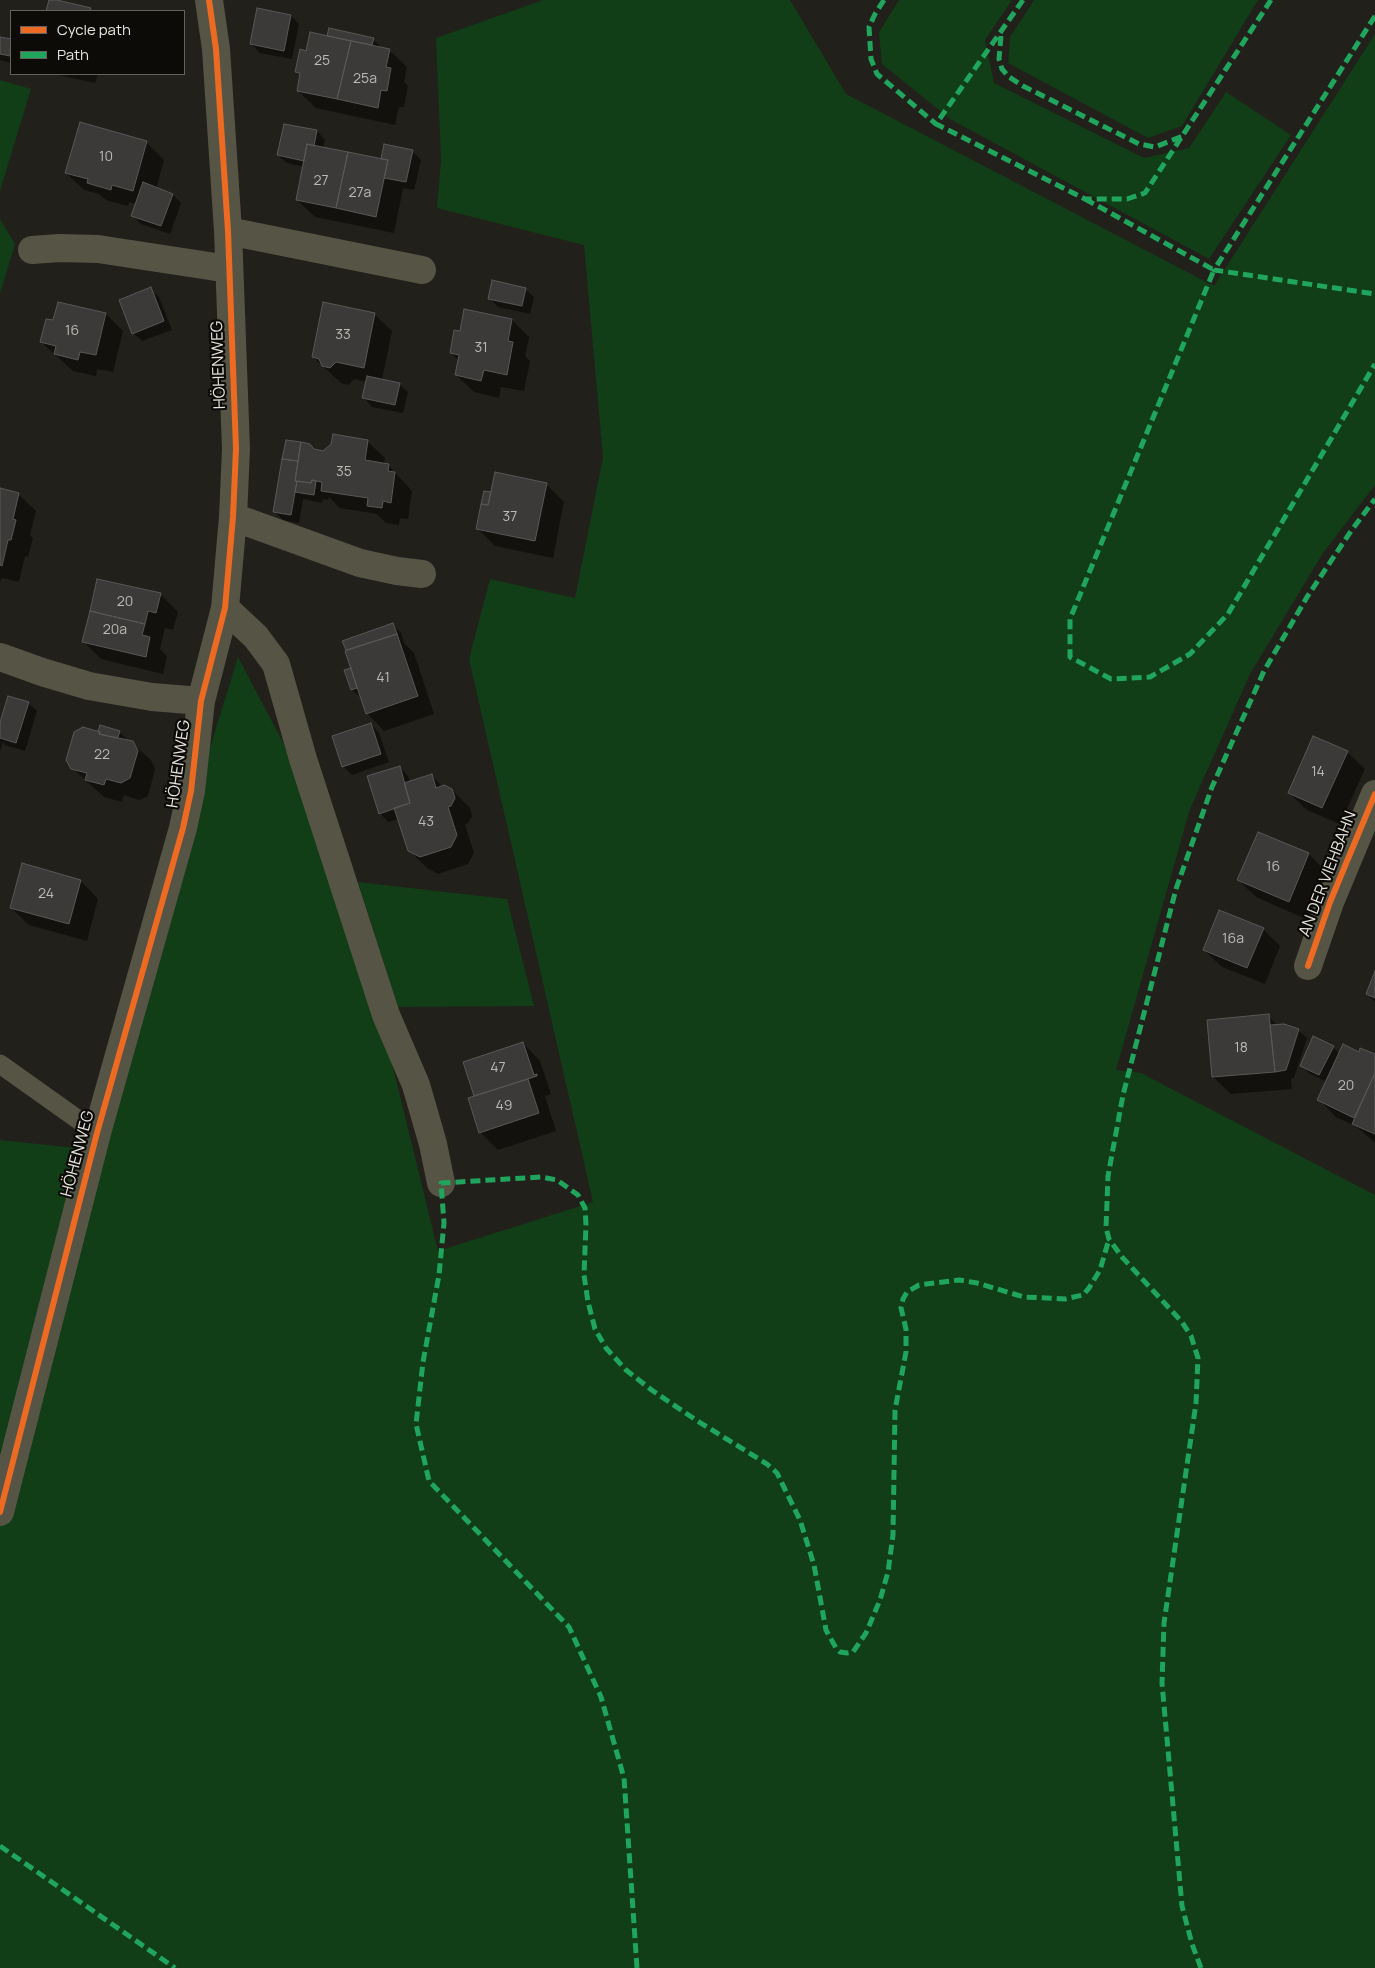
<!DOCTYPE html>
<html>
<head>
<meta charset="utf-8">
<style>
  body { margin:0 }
  #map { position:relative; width:1375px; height:1968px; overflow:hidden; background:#22201b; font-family:Manrope,sans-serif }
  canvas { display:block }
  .legend { position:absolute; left:10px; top:10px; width:175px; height:65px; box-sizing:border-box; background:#0c0b07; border:1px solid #64625d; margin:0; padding:6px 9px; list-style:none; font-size:15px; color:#e7e4df }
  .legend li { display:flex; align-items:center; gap:10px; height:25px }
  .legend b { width:25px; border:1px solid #64625d }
</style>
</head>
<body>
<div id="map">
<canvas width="1375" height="1968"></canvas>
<ul class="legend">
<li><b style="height:6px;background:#ed6a23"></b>Cycle path</li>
<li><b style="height:6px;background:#20a55d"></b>Path</li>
</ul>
</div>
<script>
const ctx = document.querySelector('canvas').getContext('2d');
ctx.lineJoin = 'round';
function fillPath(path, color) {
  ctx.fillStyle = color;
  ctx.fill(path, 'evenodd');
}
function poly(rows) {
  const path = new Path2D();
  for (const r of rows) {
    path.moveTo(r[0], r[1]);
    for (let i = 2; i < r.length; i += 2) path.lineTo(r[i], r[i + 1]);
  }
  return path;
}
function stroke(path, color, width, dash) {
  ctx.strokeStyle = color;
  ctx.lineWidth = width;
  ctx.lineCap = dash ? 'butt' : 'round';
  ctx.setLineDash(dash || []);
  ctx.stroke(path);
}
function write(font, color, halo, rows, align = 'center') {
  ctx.font = font + ' Manrope,sans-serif';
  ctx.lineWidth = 4.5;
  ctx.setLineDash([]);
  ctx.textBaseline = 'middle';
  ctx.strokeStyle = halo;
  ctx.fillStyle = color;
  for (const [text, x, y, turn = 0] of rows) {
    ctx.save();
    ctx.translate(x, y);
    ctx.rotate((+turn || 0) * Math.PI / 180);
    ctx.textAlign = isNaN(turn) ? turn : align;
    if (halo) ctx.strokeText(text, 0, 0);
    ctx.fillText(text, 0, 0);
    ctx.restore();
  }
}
const green = poly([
  [543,0,790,0,846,94,1214,286,1375,34,1375,485,1323,553,1250,674,1190,809,1116,1070,1141,1073,1375,1195,1375,1968,0,1968,0,1140,86,1149,238,657,340,851,438,1251,593,1202,469,659,490,579,575,598,603,457,584,245,437,208,441,160,436,38],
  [899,0,1012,0,985,40,994,83,1144,158,1189,148,1226,92,1291,135,1209,259,950,119,882,64,879,32],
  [1034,0,1258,0,1182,126,1148,138,1008,63,1010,37],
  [0,80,31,89,0,191],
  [0,219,15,244,0,294],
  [358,882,507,899,534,1006,398,1007]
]);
const shadow = poly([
  [50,0,90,9,93,11,47,11],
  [291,16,299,24,292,59,260,53,251,44],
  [328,37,373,39,382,48,389,50,407,67,404,82,408,86,404,107,399,107,395,125,316,108,298,91,301,76,296,71,306,52],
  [0,38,11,41,11,63,0,60],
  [54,74,98,74,95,83],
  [317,131,325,140,323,148,382,160,412,151,421,160,414,190,403,188,394,233,315,217,297,200,304,167,287,163,278,155],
  [146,142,164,160,156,189,173,195,181,203,170,234,141,224,132,215,136,204,129,202,128,206,106,200,99,194,84,190,66,173],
  [150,289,159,297,172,330,142,341,133,333],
  [525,289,534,297,530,314,498,307,490,299],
  [465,310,512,320,529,337,525,356,530,361,524,391,501,387,499,398,474,392,456,375,459,361,451,353,461,333],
  [106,314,123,331,113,372,97,369,96,376,73,371,41,342,54,321],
  [374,314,392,331,382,380,399,384,408,392,403,413,372,407,364,398,367,382,354,379,348,385,341,383,313,357],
  [287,441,301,443,315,451,323,452,367,441,385,458,384,465,388,465,412,491,408,519,400,518,399,525,386,523,377,514,340,508,329,497,328,500,323,499,322,503,303,499,299,523,283,520,275,512],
  [313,479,328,484,316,482],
  [546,484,564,502,553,558,495,546,478,529,490,493],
  [0,489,18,494,36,511,30,535,33,538,28,557,25,556,19,582,2,578,0,582],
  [160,594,178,612,173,630,165,628,160,649,167,656,163,674,101,659,84,642],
  [393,625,401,633,404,643,414,653,434,714,384,731,367,713,362,698,352,690,352,669,349,651,344,641],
  [28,703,37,711,25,751,5,745,3,742,0,751,0,718,2,720],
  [371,724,379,733,389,762,352,775,343,766],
  [101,726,119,732,151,760,155,769,148,796,139,800,124,795,122,802,104,797,72,768,99,732],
  [1347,752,1365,769,1340,824,1307,810,1289,793],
  [400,767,408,776,410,783,432,776,443,787,452,790,470,808,472,816,468,823,465,825,474,853,468,864,438,874,427,868,409,850,399,819,388,822,380,813],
  [1259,833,1309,854,1326,872,1306,919,1256,897,1238,880],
  [81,881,98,899,87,941,29,925,11,908],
  [1263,929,1280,946,1265,984,1222,967,1204,950],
  [1375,974,1375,1002,1367,994],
  [1268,1016,1278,1026,1298,1030,1307,1038,1294,1078,1291,1079,1292,1089,1231,1094,1213,1077],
  [523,1043,540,1061,551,1094,545,1096,556,1131,498,1150,480,1132,476,1097,464,1062],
  [1333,1047,1340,1054,1359,1053,1375,1056,1375,1143,1357,1127,1336,1117,1319,1100,1327,1082,1310,1074,1301,1065]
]);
const building = poly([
  [49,0,57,0,91,8,90,11,46,11,49,0],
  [257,8,291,15,284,51,250,44,257,8],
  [329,28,374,38,372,45,327,36,329,28],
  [310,32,351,41,337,99,297,91,300,73,295,72,300,49,306,51,310,32],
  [0,37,11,39,10,56,0,54,0,37],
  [351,41,390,49,386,67,391,68,387,91,381,90,378,108,337,99,351,41],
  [80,122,147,141,133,191,112,185,111,190,87,183,88,179,65,173,80,122],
  [284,124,317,130,314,146,307,144,304,161,277,155,284,124],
  [307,144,348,152,336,208,296,200,307,144],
  [384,144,413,150,406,182,384,178,388,160,381,159,384,144],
  [348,152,388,160,376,217,336,208,348,152],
  [143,182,173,194,161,226,131,216,143,182],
  [492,280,526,288,522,306,488,299,492,280],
  [151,287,164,321,132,334,119,300,151,287],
  [58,302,106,313,96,355,80,352,78,360,54,354,56,346,40,342,46,319,53,320,58,302],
  [323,302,375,313,364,368,336,362,330,368,322,366,319,359,312,357,323,302],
  [464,309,512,319,508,341,513,342,507,375,484,370,481,381,455,375,459,355,450,353,454,330,460,331,464,309],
  [367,376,400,383,395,405,362,398,367,376],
  [333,434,368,440,365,460,389,464,388,471,395,472,391,503,383,501,382,508,367,506,368,498,321,491,322,482,312,480,311,483,295,481,301,442,310,444,314,449,323,451,331,444,333,434],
  [286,440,301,442,298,461,282,459,286,440],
  [282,459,298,461,295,481,297,481,291,515,273,512,282,459],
  [495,472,547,483,535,541,476,529,481,504,488,505,495,472],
  [312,480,316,481,314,495,295,492,297,481,311,483,312,480],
  [0,488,19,493,13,519,16,520,11,540,8,540,2,566,0,565,0,488],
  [484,491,491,492,488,505,481,504,484,491],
  [97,579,161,593,156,613,148,611,145,624,90,611,97,579],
  [90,611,145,624,142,635,150,637,146,657,82,642,90,611],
  [393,623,397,634,346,650,342,641,393,623],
  [397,634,418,696,366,714,345,651,397,634],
  [351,668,357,688,351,690,344,670,351,668],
  [8,696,29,702,16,743,0,738,0,722,8,696],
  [371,723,381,754,342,767,332,736,371,723],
  [100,725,120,731,118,737,116,738,99,734,100,732,98,731,100,725],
  [83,727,100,732,99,734,133,741,138,751,130,778,121,783,106,779,104,785,85,780,87,773,71,769,66,760,74,732,83,727],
  [1313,736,1348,751,1322,808,1288,793,1313,736],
  [400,766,410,803,379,814,367,776,400,766],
  [432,774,436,788,444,785,452,789,455,798,451,806,448,807,457,835,451,847,420,857,408,851,394,808,410,803,404,783,432,774],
  [1258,832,1309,853,1289,902,1237,880,1258,832],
  [22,863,81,880,69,924,10,908,22,863],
  [1219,910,1264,928,1247,968,1203,950,1219,910],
  [1375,971,1375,998,1366,994,1375,971],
  [1269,1014,1275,1072,1212,1077,1207,1020,1269,1014],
  [1284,1024,1299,1029,1286,1070,1275,1072,1270,1025,1284,1024],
  [1313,1036,1334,1046,1319,1075,1300,1066,1313,1036],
  [523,1042,534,1075,537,1074,537,1076,474,1096,463,1062,523,1042],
  [1343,1044,1359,1052,1360,1048,1375,1054,1375,1073,1354,1118,1317,1100,1343,1044],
  [1375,1073,1375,1134,1352,1124,1375,1073],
  [528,1079,539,1113,479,1133,468,1098,528,1079]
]);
const lane = poly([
  [0,1064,97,1133]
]);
const street = poly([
  [228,231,422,270],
  [32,250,59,248,98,249,229,269],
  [233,517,360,563,397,571,422,574],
  [225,608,256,637,276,664,303,759,386,1015,416,1085,433,1144,441,1183],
  [0,657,42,672,89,686,152,697,201,701],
  [1308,966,1330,902,1375,794],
  [0,1512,97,1133,183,828,191,791,201,701,225,608,233,517,236,449,228,231,216,49,209,0]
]);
const quiet = poly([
  [884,0,875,14,869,27,871,59,877,74,936,124],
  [1023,0,936,124,1085,199,1127,199,1145,193,1271,0],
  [1375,16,1214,270,1375,294],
  [1001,36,999,59,1002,69,1009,77,1023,86,1139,144,1155,147,1183,136],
  [1085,199,1214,270,1070,619,1070,657,1111,679,1150,677,1190,654,1228,614,1375,364],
  [0,1846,175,1968],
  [637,1968,624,1778,601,1697,569,1627,429,1481,416,1424,423,1362,439,1275,444,1223,441,1183,541,1177,557,1180,578,1195,585,1208,586,1225,584,1275,588,1302,595,1329,606,1348,626,1370,653,1391,696,1420,767,1464,777,1473,800,1520,814,1565,826,1630,836,1648,840,1652,847,1653,853,1652,866,1633,880,1600,888,1572,893,1535,895,1410,906,1352,906,1329,901,1308,903,1299,907,1292,919,1285,959,1280,977,1283,1024,1297,1065,1299,1083,1295,1089,1288,1100,1270,1109,1239],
  [1201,1968,1192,1944,1182,1906,1162,1683,1164,1623,1196,1403,1198,1358,1191,1336,1182,1322,1122,1257,1109,1239,1106,1228,1108,1176,1123,1095,1176,889,1212,787,1264,671,1307,597,1351,531,1375,499]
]);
const cycleway = poly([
  [1308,966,1330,902,1375,794],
  [0,1512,97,1133,183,828,191,791,201,701,225,608,233,517,236,449,228,231,216,49,209,0]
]);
const numberNames = [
  ["25",322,61],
  ["25a",365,79],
  ["10",106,157],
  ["27",321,181],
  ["27a",360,193],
  ["16",72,331],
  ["33",343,335],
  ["31",481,348],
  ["35",344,472],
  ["37",510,517],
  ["20",125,602],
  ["20a",115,630],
  ["41",383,678],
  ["22",102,755],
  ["14",1318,772],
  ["43",426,822],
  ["16",1273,867],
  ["24",46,894],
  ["16a",1233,939],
  ["18",1241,1048],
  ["47",498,1068],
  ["20",1346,1086],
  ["49",504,1106]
];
const streetNames = [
  ["HÖHENWEG",219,365,-92],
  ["HÖHENWEG",179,764,-82],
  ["AN DER VIEHBAHN",1328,874,-69],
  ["HÖHENWEG",78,1154,-75]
];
fillPath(green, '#113d17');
fillPath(shadow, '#0007');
fillPath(building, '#3c3a39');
stroke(building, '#5a5757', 1);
stroke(lane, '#565445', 19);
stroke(street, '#565445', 28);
stroke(quiet, '#20a55d', 5, [10, 5]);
stroke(cycleway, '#ed6a23', 6);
write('14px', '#bcbab6', null, numberNames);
write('16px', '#e7e4df', '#0c0b07', streetNames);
</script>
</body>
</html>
